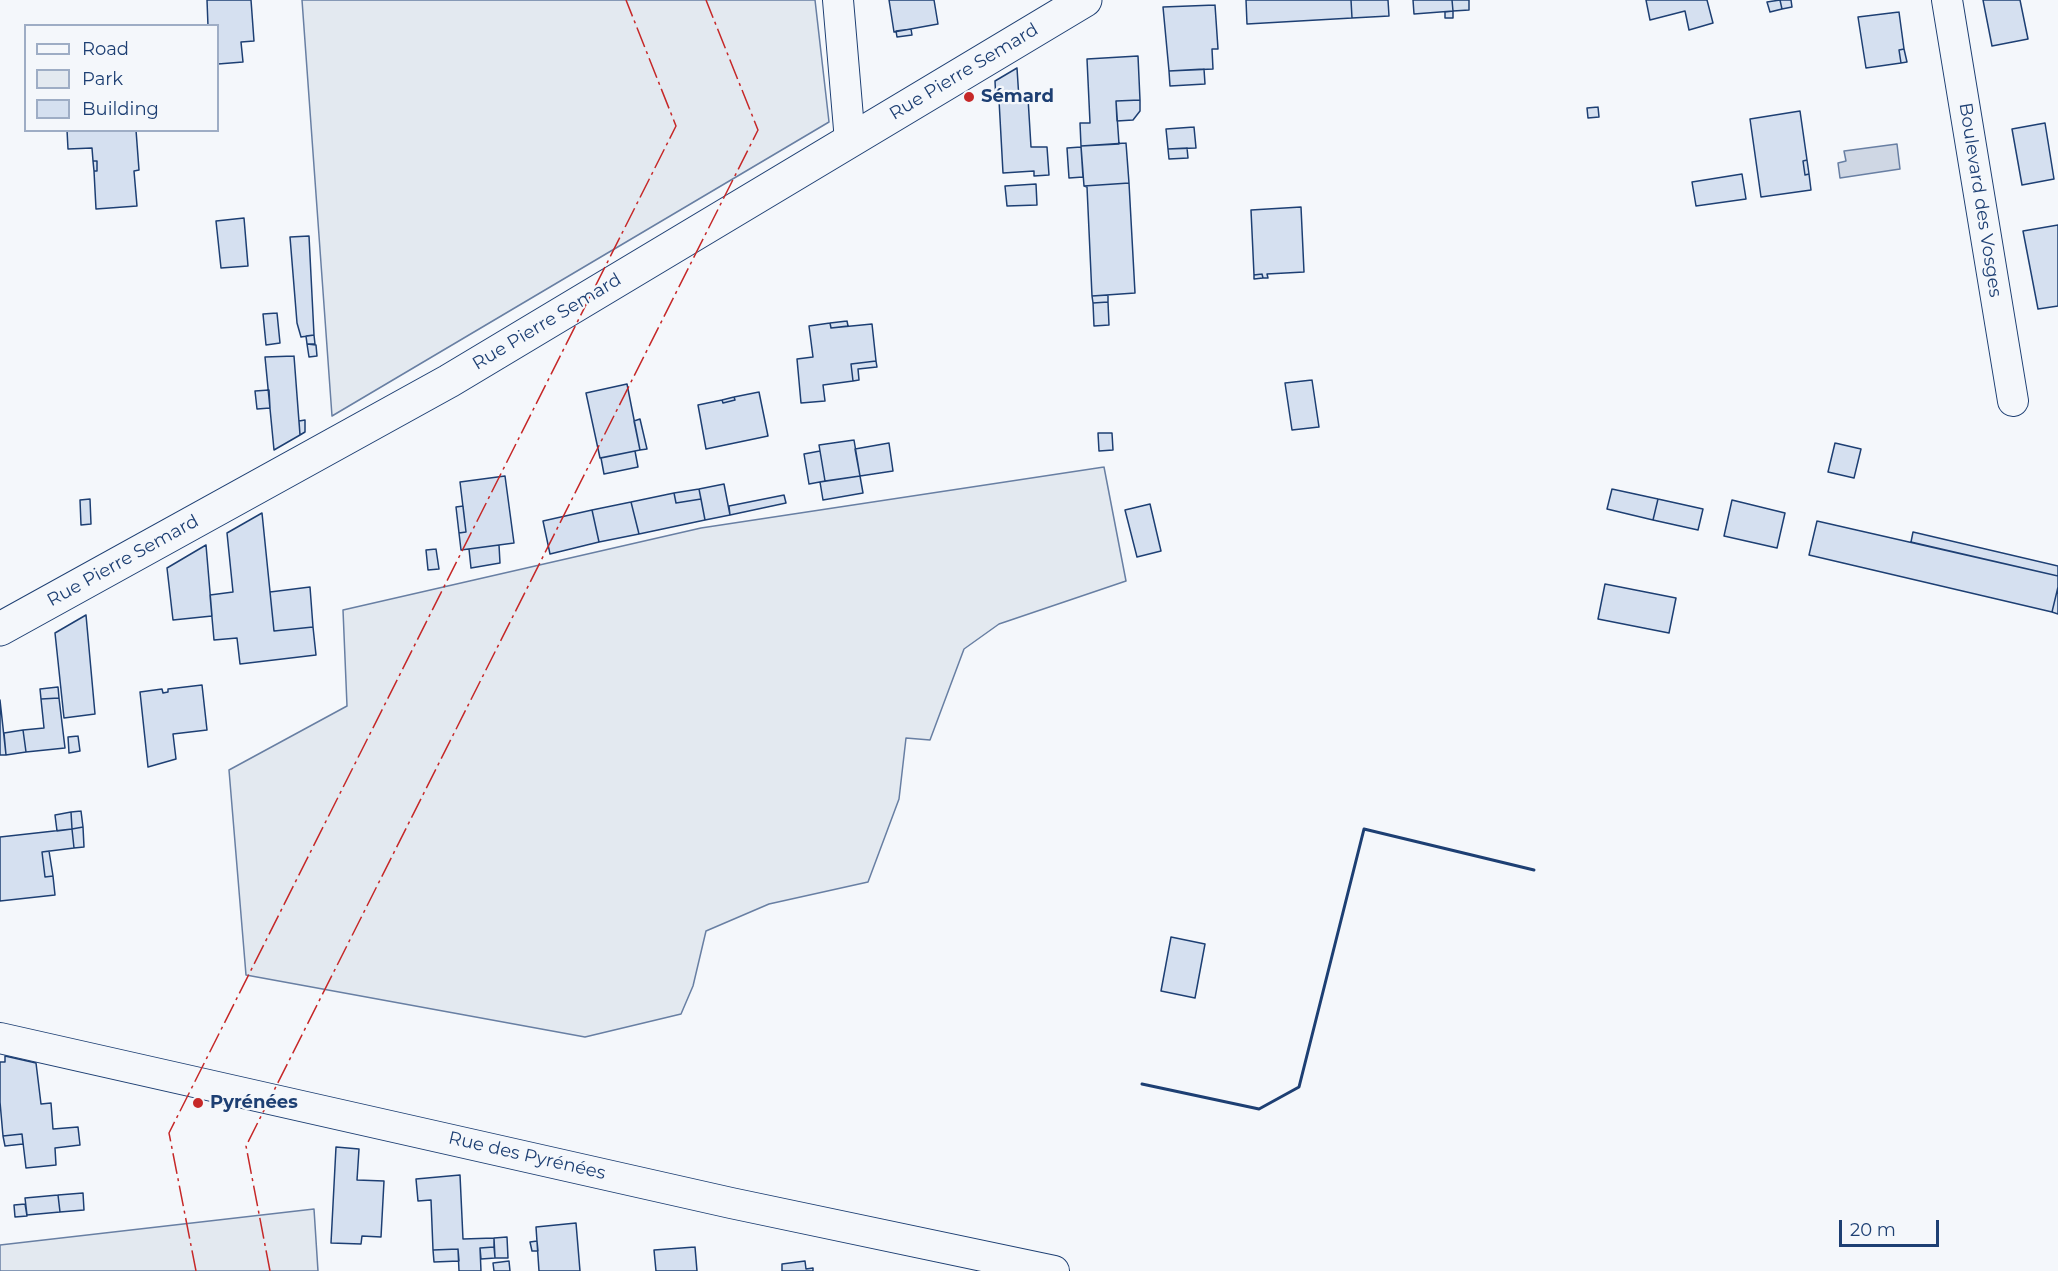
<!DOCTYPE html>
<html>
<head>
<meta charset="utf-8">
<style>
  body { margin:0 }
  #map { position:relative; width:2058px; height:1271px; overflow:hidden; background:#f4f7fb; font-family:Montserrat,sans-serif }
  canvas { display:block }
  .legend { position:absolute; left:24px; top:24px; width:195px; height:108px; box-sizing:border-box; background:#f4f7fb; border:2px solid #9eadc5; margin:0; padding:8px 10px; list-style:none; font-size:18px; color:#1d3f73 }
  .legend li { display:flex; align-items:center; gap:12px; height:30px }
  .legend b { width:30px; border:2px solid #9eadc5 }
  .scale { position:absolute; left:1839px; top:1220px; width:100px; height:27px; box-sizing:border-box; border:3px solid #1d3f73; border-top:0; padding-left:8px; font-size:18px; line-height:21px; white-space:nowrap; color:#1d3f73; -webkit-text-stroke:4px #f4f7fb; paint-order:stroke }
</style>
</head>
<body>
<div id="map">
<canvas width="2058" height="1271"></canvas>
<ul class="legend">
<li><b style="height:8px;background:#f4f7fb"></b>Road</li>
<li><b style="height:16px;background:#e3e9f0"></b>Park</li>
<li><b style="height:16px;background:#d5e0f0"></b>Building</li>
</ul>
<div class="scale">20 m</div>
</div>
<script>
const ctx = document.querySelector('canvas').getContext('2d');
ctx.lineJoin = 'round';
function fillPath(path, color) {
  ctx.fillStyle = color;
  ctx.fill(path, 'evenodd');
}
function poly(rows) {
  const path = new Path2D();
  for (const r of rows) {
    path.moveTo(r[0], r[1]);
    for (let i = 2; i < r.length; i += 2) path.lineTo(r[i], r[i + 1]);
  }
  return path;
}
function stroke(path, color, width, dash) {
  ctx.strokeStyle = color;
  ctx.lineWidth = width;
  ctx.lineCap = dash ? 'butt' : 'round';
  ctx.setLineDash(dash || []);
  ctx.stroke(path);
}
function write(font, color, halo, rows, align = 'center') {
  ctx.font = font + ' Montserrat,sans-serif';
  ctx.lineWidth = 4.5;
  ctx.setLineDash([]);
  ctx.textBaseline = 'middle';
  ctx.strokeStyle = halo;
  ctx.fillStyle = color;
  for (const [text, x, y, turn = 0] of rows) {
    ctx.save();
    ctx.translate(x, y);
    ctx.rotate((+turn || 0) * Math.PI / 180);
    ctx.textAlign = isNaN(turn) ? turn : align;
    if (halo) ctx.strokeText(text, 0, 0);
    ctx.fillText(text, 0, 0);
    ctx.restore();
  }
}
const green = poly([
  [302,0,815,0,829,122,332,416,302,0],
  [1104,467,1126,581,999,624,964,649,930,740,906,738,899,799,868,882,769,904,706,931,693,986,681,1014,585,1037,246,975,229,770,347,706,343,610,701,528,1104,467],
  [314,1209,318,1271,0,1271,0,1245,314,1209]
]);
const water = poly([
  [1897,144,1900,169,1840,178,1838,163,1846,161,1844,151,1897,144]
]);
const building = poly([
  [207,0,251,0,254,41,241,42,243,62,218,64,218,26,208,26,207,0],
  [889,0,934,0,938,24,894,32,889,0],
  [1246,0,1351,0,1352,18,1247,24,1246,0],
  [1351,0,1388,0,1389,16,1352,18,1351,0],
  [1413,0,1452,0,1453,11,1414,14,1413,0],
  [1452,0,1469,0,1469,10,1453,11,1452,0],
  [1707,0,1713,23,1689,30,1685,11,1650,20,1646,0,1707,0],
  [1780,0,1791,0,1792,7,1782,9,1780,0],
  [1780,0,1782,9,1770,12,1767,2,1780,0],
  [1983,0,2020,0,2028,39,1992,46,1983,0],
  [1215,5,1218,49,1212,49,1213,69,1169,71,1163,7,1215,5],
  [1453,11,1453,18,1445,18,1445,12,1453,11],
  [1899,12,1904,49,1899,50,1901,63,1866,68,1858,17,1899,12],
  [911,29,912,35,897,37,896,31,911,29],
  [1904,49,1907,62,1901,63,1899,50,1904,49],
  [1138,56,1140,100,1116,101,1119,144,1081,146,1080,123,1090,123,1087,59,1138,56],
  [1017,68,1019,99,996,102,995,81,1017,68],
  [1204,69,1205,84,1170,86,1169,71,1204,69],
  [1028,98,1031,147,1047,147,1049,175,1034,176,1034,171,1003,173,999,100,1028,98],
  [1140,100,1140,111,1133,120,1117,121,1116,101,1140,100],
  [1598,107,1599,117,1588,118,1587,108,1598,107],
  [1800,111,1807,160,1803,161,1805,175,1809,174,1811,190,1761,197,1750,119,1800,111],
  [2045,123,2054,179,2022,185,2012,129,2045,123],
  [1194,127,1196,148,1168,149,1166,129,1194,127],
  [67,130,136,130,139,170,134,171,137,206,96,209,94,171,97,171,97,161,93,161,92,148,68,149,67,130],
  [1126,143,1129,183,1084,186,1081,146,1126,143],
  [1081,147,1083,177,1069,178,1067,148,1081,147],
  [1187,148,1188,158,1169,159,1168,149,1187,148],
  [1807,160,1809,174,1805,175,1803,161,1807,160],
  [93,161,97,161,97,171,94,171,93,161],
  [1742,174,1746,199,1696,206,1692,182,1742,174],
  [1129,183,1135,293,1092,296,1087,187,1084,186,1129,183],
  [1036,184,1037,205,1007,206,1005,186,1036,184],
  [1301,207,1304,272,1267,274,1268,278,1263,278,1262,274,1254,275,1251,210,1301,207],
  [244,218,248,266,221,268,216,221,244,218],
  [2058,225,2058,306,2038,309,2023,231,2058,225],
  [309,236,314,335,301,337,297,323,290,237,309,236],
  [1262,274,1263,278,1254,279,1254,275,1262,274],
  [1108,295,1108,302,1093,303,1092,296,1108,295],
  [1108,302,1109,325,1094,326,1093,303,1108,302],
  [277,313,280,343,266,345,263,314,277,313],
  [847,321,848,326,831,328,830,323,847,321],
  [830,323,831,328,872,324,876,361,851,364,853,381,823,385,825,401,801,403,797,359,813,357,809,326,830,323],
  [314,335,315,344,307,344,306,336,314,335],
  [307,344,316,345,317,356,309,357,307,344],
  [294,356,300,435,274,450,265,357,294,356],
  [876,361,877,367,858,369,859,380,853,381,851,364,876,361],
  [1312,380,1319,427,1292,430,1285,383,1312,380],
  [627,384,640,450,600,458,586,393,627,384],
  [269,390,270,408,257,409,255,391,269,390],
  [759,392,768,436,706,449,698,405,722,400,723,403,735,400,734,397,759,392],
  [734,397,735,400,723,403,722,400,734,397],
  [640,419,647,449,640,450,634,421,640,419],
  [305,420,305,432,300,435,299,421,305,420],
  [1098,433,1112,433,1113,450,1099,451,1098,433],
  [854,440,860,476,825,481,819,445,854,440],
  [889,443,893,471,860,476,855,449,889,443],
  [1835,443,1861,449,1854,478,1828,472,1835,443],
  [635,451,638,467,604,474,601,458,635,451],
  [820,451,825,481,809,484,804,454,820,451],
  [505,476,514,543,461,550,459,533,466,532,460,482,505,476],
  [860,476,863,493,823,500,820,482,860,476],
  [724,484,730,515,705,520,699,489,724,484],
  [699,489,701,499,676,503,674,493,699,489],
  [1612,489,1658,499,1653,520,1607,509,1612,489],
  [674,493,676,503,701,499,705,520,639,534,631,502,674,493],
  [784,495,786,503,730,515,729,506,784,495],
  [90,499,91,524,81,525,80,500,90,499],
  [1658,499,1703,509,1698,530,1653,520,1658,499],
  [1732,500,1785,513,1777,548,1724,536,1732,500],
  [631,502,639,534,599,542,592,510,631,502],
  [1150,504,1161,551,1137,557,1125,510,1150,504],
  [463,506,466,532,459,533,456,507,463,506],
  [592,510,599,542,550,554,543,521,592,510],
  [262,513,274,631,313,627,316,655,240,664,237,638,214,640,210,595,233,592,227,533,262,513],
  [1817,521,2058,576,2058,587,2052,612,1809,555,1817,521],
  [1913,532,2058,566,2058,576,1911,542,1913,532],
  [206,545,212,616,173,620,167,568,206,545],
  [499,545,500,563,471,568,469,549,499,545],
  [436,549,439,569,428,570,426,550,436,549],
  [1605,584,1676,598,1669,633,1598,619,1605,584],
  [310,587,313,627,274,631,270,592,310,587],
  [2058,587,2058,614,2052,612,2058,587],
  [86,615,95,714,64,718,55,633,86,615],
  [202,685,207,730,173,734,176,759,148,767,140,692,162,689,163,693,168,692,168,689,202,685],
  [58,687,59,698,41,699,40,689,58,687],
  [59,698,65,748,26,752,23,730,44,728,41,699,59,698],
  [0,700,6,755,0,755,0,700],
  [23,730,26,752,6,755,4,733,23,730],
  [78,736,80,751,69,753,68,737,78,736],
  [81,811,83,827,72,829,71,812,81,811],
  [71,812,72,829,57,831,55,815,71,812],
  [83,827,84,847,74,848,72,829,83,827],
  [72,829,74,848,42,852,45,877,53,876,55,895,0,901,0,837,72,829],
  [49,851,53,876,45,877,42,852,49,851],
  [1171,937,1205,944,1195,998,1161,991,1171,937],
  [5,1056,36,1063,41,1104,51,1103,53,1129,78,1127,80,1145,55,1148,56,1165,26,1168,22,1134,3,1136,0,1102,0,1062,5,1062,5,1056],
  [22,1134,23,1144,5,1146,3,1136,22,1134],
  [336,1147,359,1149,357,1180,384,1181,381,1237,362,1236,361,1244,331,1243,336,1147],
  [460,1175,463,1239,494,1238,494,1247,480,1248,481,1271,459,1271,458,1249,433,1250,431,1200,418,1201,416,1179,460,1175],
  [83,1193,84,1210,60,1212,58,1195,83,1193],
  [58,1195,60,1212,27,1215,25,1198,58,1195],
  [25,1204,27,1216,15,1217,14,1205,25,1204],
  [576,1223,580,1271,539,1271,536,1227,576,1223],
  [507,1237,508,1258,495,1258,494,1238,507,1237],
  [537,1241,538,1251,532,1251,530,1242,537,1241],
  [494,1247,495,1258,481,1259,480,1248,494,1247],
  [695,1247,697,1271,656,1271,654,1250,695,1247],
  [458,1249,459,1261,434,1262,433,1250,458,1249],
  [509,1261,510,1271,494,1271,493,1263,509,1261],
  [805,1261,806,1269,813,1268,813,1271,782,1271,782,1264,805,1261]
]);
const street = poly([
  [838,0,850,141],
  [1947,0,2013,401],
  [0,1038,731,1203,1054,1271]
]);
const secondary = poly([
  [0,629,449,381,1085,0]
]);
const wall = poly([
  [1142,1084,1259,1109,1299,1087,1364,829,1534,870]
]);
const power = poly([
  [196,1271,169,1133,676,126,626,0],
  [270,1271,246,1146,758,130,706,0]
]);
const markers = [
  [969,97,6,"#c62828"],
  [198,1103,6,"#c62828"]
];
const streetNames = [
  ["Rue Pierre Semard",964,72,-31],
  ["Boulevard des Vosges",1980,200,81],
  ["Rue Pierre Semard",547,322,-31],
  ["Rue Pierre Semard",123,561,-29],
  ["Rue des Pyrénées",527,1156,13]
];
const poiNames = [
  ["Sémard",981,97],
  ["Pyrénées",210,1103]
];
fillPath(green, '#e3e9f0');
stroke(green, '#687fa3', 1.5);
fillPath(water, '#cfd7e4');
stroke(water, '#687fa3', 1.5);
fillPath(building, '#d5e0f0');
stroke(building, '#1d3f73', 1.5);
stroke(street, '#1d3f73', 32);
stroke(secondary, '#1d3f73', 35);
stroke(street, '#f4f7fb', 30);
stroke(secondary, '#f4f7fb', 33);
stroke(wall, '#1d3f73', 3);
stroke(power, '#c62828', 1.5, [21, 4.5, 3, 4.5]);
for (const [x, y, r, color] of markers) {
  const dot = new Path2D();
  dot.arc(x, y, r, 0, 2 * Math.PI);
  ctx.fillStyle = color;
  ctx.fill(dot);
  stroke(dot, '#f4f7fb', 2);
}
write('18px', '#1d3f73', '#f4f7fb', streetNames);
write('bold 18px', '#1d3f73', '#f4f7fb', poiNames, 'left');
</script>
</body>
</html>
